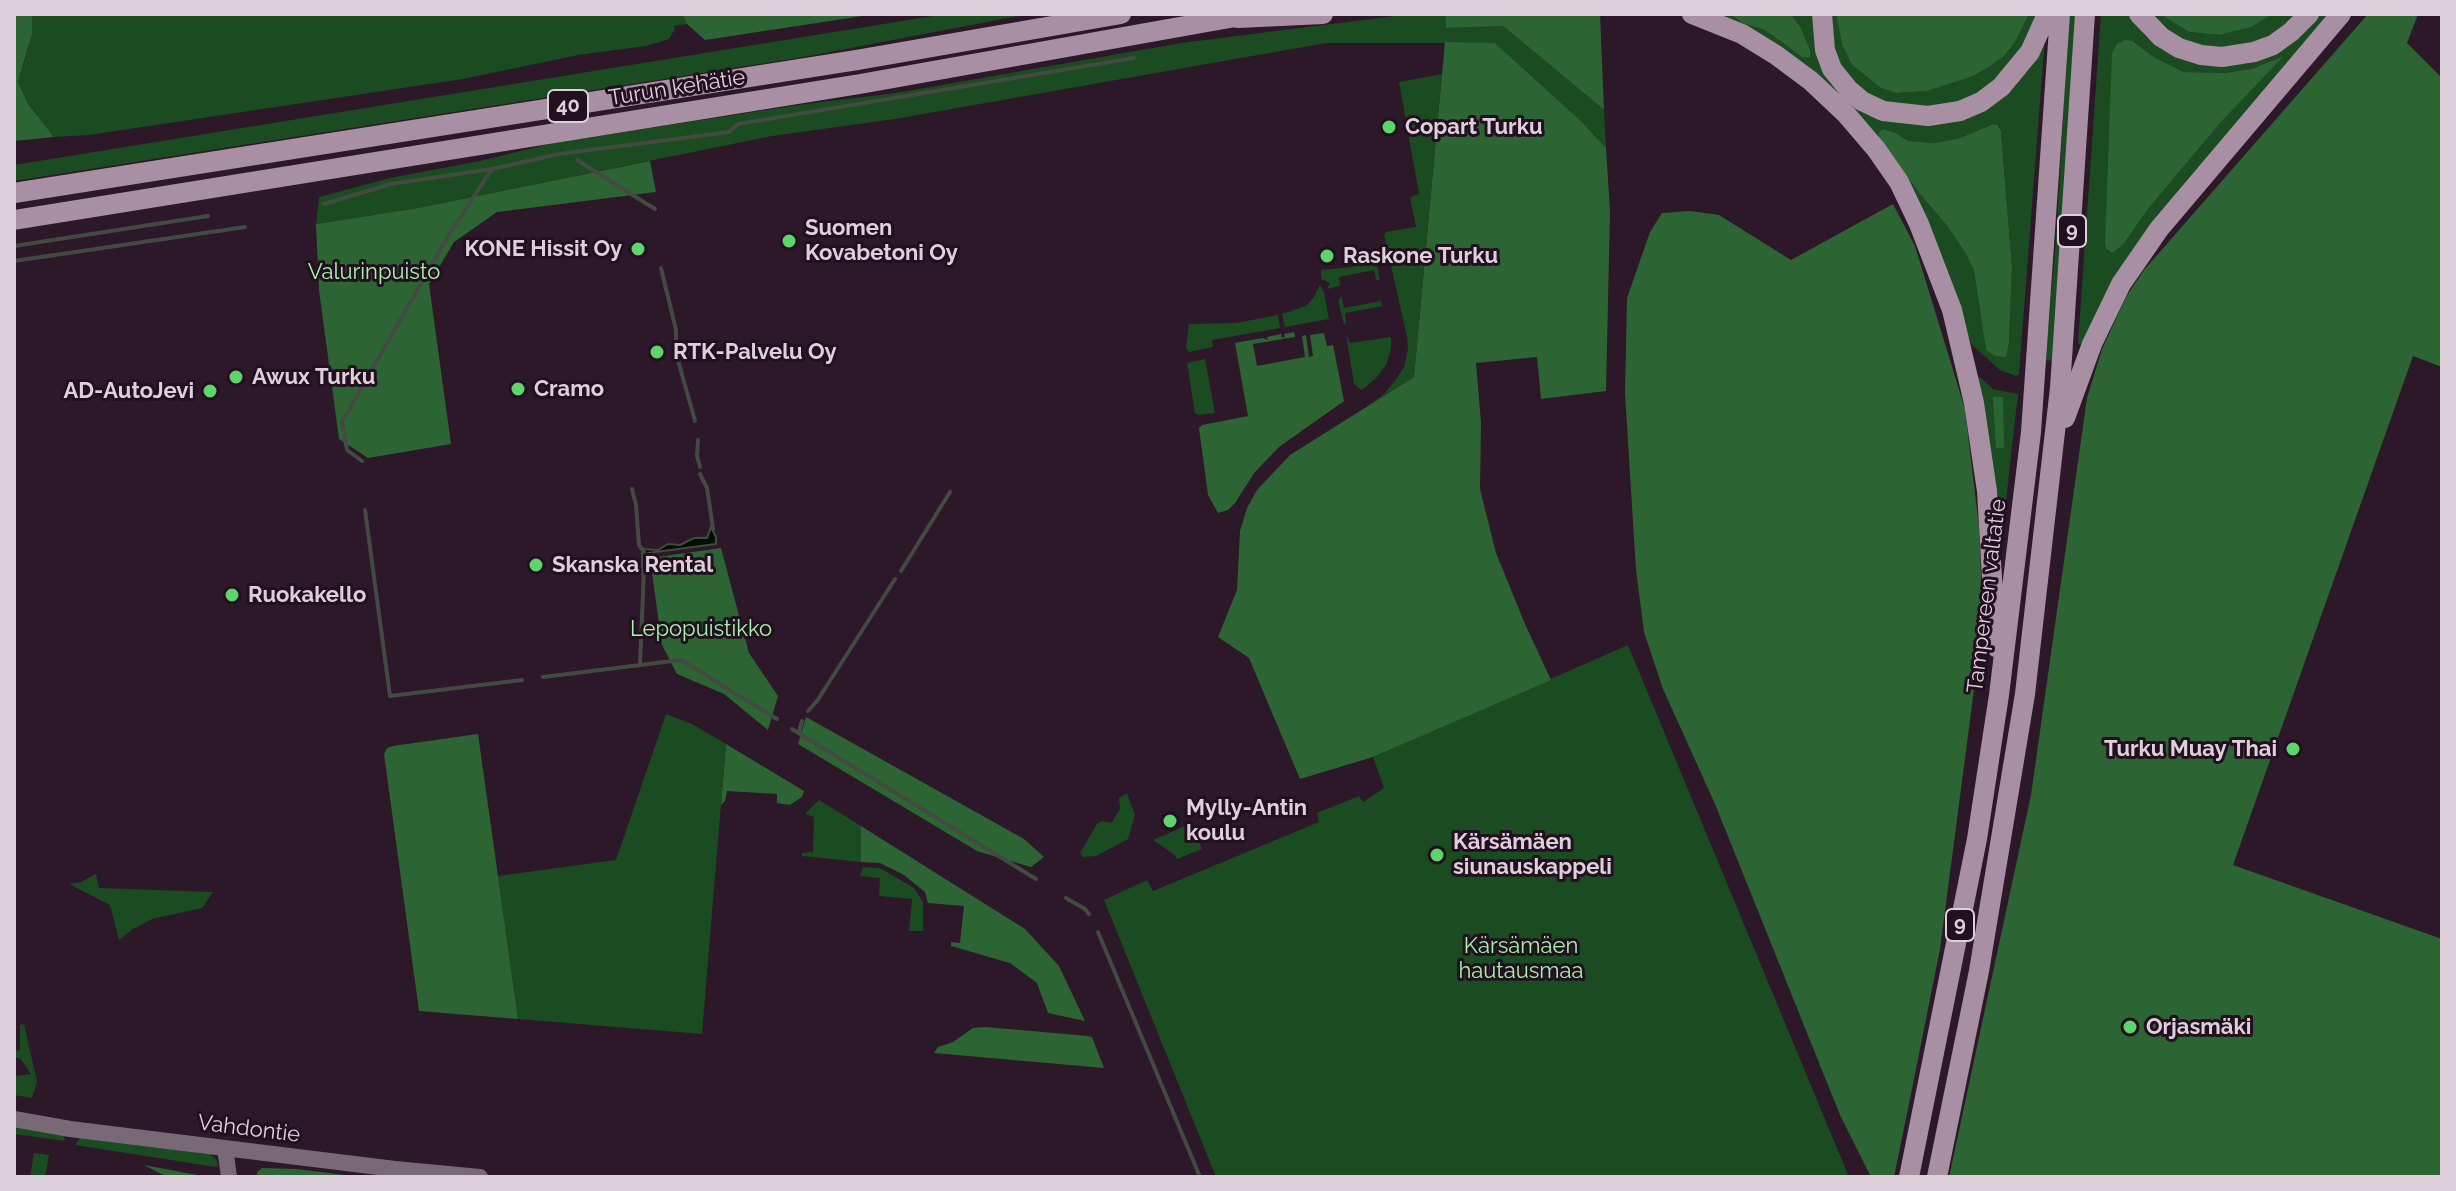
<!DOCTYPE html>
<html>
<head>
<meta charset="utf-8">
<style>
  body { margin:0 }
  #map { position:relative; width:2456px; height:1191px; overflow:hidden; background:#2c1828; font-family:Raleway,sans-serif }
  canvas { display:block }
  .frame { position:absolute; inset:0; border:16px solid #ded0db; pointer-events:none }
</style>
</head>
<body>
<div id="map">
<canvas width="2456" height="1191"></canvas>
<div class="frame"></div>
</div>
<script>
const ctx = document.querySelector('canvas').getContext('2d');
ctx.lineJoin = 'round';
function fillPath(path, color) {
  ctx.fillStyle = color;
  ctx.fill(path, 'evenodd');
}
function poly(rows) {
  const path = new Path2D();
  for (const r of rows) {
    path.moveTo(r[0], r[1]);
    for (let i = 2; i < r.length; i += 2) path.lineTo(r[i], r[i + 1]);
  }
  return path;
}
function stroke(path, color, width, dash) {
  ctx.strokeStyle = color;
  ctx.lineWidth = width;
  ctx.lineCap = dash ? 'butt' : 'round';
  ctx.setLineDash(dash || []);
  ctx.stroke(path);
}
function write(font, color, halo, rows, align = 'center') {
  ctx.font = font + ' Raleway,sans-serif';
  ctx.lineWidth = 6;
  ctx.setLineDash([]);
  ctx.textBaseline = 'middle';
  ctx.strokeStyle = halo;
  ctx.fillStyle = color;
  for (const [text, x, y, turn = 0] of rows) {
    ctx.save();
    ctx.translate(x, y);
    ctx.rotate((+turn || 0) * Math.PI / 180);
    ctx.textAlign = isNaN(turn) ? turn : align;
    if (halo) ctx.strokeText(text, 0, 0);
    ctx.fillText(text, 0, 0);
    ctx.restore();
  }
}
const green = poly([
  [14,14,682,14,687,24,674,26,675,29,669,39,646,46,578,55,463,79,89,135,54,137,28,104,18,82,30,43],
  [945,14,1029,14,804,57,14,181,14,165],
  [1411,14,1446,14,1446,28,1503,26,1604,110,1606,148,1581,121,1495,43,1326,43,895,119,772,136,418,208,316,224,319,197,390,178,480,161,553,143,805,104,896,93,1181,43],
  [1707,14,1731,14,1742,23,1765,30,1802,57,1809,57,1810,50,1801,28,1791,14,1814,14,1818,55,1899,122,1910,124,1953,119,2045,37,2019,374,2016,376,2000,370,1972,345,1864,126],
  [1993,124,1999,125,2001,131,2012,268,2009,342,1986,350,1974,271,1966,254,1948,227,1920,194,1879,138,1883,129,1896,133,1908,141,1935,143,1960,138],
  [1830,14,1836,14,1842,45,1852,65,1881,88,1896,93,1927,91,1971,77,2015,42,2029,14,2039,14,2022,52,1984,90,1952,105,1911,111,1867,96,1834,56],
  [2069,14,2077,14,2054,361,2045,360,2056,240],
  [2101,14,2128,14,2147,38,2166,51,2221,65,2249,63,2264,58,2318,14,2331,14,2081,345,2078,343],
  [2134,41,2154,57,2184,72,2225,73,2251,69,2284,56,2222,121,2148,209,2123,245,2108,252,2105,243],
  [2150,14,2160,14,2189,32,2220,35,2251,27,2273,14,2298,14,2277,33,2262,40,2216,51,2175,38],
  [1442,74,1414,377,1367,406,1384,394,1397,378,1404,367,1408,349,1407,336,1384,235,1386,232,1416,227,1410,197,1419,194,1399,82],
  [1375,257,1380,280,1376,280,1374,270,1339,277,1340,286,1327,289,1330,283,1321,279,1321,270,1353,267,1352,259],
  [1320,285,1324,292,1329,319,1285,327,1282,314,1306,306,1314,297],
  [1342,297,1344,308,1381,301,1382,306,1345,313,1346,323,1344,324,1338,300],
  [1278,315,1280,328,1212,340,1213,347,1189,352,1186,348,1189,324,1236,323],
  [1346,334,1350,343,1391,337,1391,349,1386,365,1376,378,1362,390,1354,384],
  [1205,359,1215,413,1198,415,1195,413,1187,363],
  [1980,377,1993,389,2018,394,1998,573,1976,378],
  [1628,645,1849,1177,1216,1177,1104,900,1147,880,1153,891,1319,822,1317,813,1359,796,1363,802,1384,788,1373,757],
  [666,714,692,724,726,744,702,1034,518,1019,498,876,616,860],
  [1127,793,1135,815,1128,839,1096,856,1083,857,1080,853,1097,824,1102,821,1111,823,1120,809,1119,798],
  [819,800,861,826,861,862,802,856,802,853,813,852,814,817,805,814],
  [1192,823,1202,849,1177,859,1175,855,1153,840],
  [863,867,880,868,914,888,923,902,923,931,909,931,912,899,879,896,880,878,860,876],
  [96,874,99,888,213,892,202,908,152,919,133,929,119,940,110,905,69,884,81,882],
  [24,1024,37,1082,32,1098,14,1095,14,1076,31,1074,21,1059,14,1057,14,1051,20,1050,20,1025],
  [14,1126,64,1136,65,1141,14,1134],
  [80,1138,209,1154,216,1159,218,1165,216,1167,75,1145],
  [34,1153,49,1155,45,1177,30,1177]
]);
const forest = poly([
  [14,14,32,14,32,34,18,82,28,104,54,137,14,141],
  [682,14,876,14,705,40,687,24],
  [1446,14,1600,14,1604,110,1503,26,1446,28],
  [1731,14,1791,14,1801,28,1810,50,1810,57,1802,57,1765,30,1742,23],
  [1836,14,2029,14,2015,42,2004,56,1987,68,1971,77,1927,91,1896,93,1881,88,1852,65,1842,45],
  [2160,14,2273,14,2251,27,2220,35,2189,32],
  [2368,14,2418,14,2407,43,2442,78,2442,367,2413,356,2233,865,2442,939,2442,1177,1949,1177,2031,795,2087,398,2102,349,2126,297,2144,270],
  [2125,40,2133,41,2154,57,2184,72,2225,73,2251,69,2284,56,2222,121,2148,209,2123,245,2112,253,2106,249,2105,243,2112,53,2117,44],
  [1445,42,1495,43,1581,121,1606,148,1610,211,1606,391,1541,399,1537,357,1476,363,1481,423,1480,489,1496,553,1525,624,1551,680,1373,757,1300,779,1249,658,1218,637,1237,590,1240,531,1247,508,1257,490,1290,455,1414,377],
  [1993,124,1998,125,2001,131,2012,268,2009,342,2006,357,1995,356,1986,350,1974,271,1966,254,1948,227,1920,194,1879,138,1879,132,1883,129,1896,133,1908,141,1935,143,1960,138],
  [650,161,656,192,497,212,454,242,429,284,451,444,368,458,339,439,319,290,316,224,418,208],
  [1893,204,1915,246,1965,409,1979,527,1983,621,1940,949,1910,1099,1894,1177,1871,1177,1840,1115,1715,804,1663,689,1644,632,1636,570,1625,393,1627,298,1650,232,1662,213,1690,211,1719,215,1791,260],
  [1294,332,1295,337,1253,344,1257,366,1305,357,1302,336,1306,335,1309,357,1313,356,1310,335,1324,333,1327,346,1333,345,1344,401,1279,447,1255,472,1235,503,1228,510,1218,513,1208,495,1199,428,1202,425,1248,416,1235,343,1263,338,1268,340,1267,337,1281,334,1282,338,1285,337,1284,334],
  [1993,397,2003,397,2004,448,1996,448],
  [721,548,749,653,778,696,768,730,724,694,677,674,662,645,650,558],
  [806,717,1024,839,1044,857,1031,867,977,851,798,744],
  [478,734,498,876,518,1019,419,1011,384,754,387,748,393,746],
  [726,744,804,791,802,797,790,805,777,803,777,794,727,791,725,801,721,805],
  [861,826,1025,929,1059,966,1085,1021,1048,1013,1037,983,1010,963,951,946,951,942,960,943,964,906,928,903,925,892,904,875,880,863,861,862],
  [986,1027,1088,1036,1092,1037,1104,1068,934,1053,938,1047,953,1042,973,1028],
  [144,1165,208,1177,167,1177],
  [262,1168,296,1169,361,1177,257,1177,257,1172]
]);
const water = poly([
  [711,527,716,537,716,544,648,553,646,555,644,573,642,574,642,549,658,550,668,544,680,545,694,538,707,538,711,527]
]);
const stream = poly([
  [577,160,655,209],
  [492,169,559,154,729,132,738,124,1134,58],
  [324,204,391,184,492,169,448,236,342,422,347,450,362,461],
  [14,246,208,216],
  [14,261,245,227],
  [661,268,676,330,676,353,695,421],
  [698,440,697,456,700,467],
  [700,474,707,488,713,529],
  [632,489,636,505,639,545,644,552],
  [365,510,390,696,522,680],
  [901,571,950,492],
  [640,664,644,569],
  [543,677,681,660,777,719],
  [808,711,817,701,895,579],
  [792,729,1036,879],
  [799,732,802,721],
  [1066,898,1085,909,1089,914],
  [1098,932,1200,1177]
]);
const secondary = poly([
  [14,1119,70,1129,395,1169,480,1177],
  [225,1148,229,1177]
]);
const highway = poly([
  [1692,14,1742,34,1776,55,1811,81,1846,114,1876,149,1899,182,1919,224,1952,310,1974,403,1987,491,1996,647],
  [1822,14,1825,50,1832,69,1849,90,1862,101,1883,111,1928,116,1960,111,1981,102,2001,87,2030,52,2047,14],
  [2139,14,2161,37,2179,48,2201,55,2222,57,2254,52,2273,45,2291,32,2309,14],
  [1238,18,1323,14],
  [14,193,857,60,1121,14],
  [14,220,860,84,1252,14],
  [2065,418,2092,344,2121,284,2159,229,2341,14],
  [1909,1177,1977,839,1999,695,2031,432,2060,14],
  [1937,1177,1979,971,2025,694,2060,388,2085,14]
]);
const markers = [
  [1389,127,8,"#5dd56c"],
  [789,241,8,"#5dd56c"],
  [638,249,8,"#5dd56c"],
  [1327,256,8,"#5dd56c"],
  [657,352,8,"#5dd56c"],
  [236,377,8,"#5dd56c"],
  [518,389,8,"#5dd56c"],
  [210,391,8,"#5dd56c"],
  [536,565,8,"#5dd56c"],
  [232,595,8,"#5dd56c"],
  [2293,749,8,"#5dd56c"],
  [1170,821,8,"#5dd56c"],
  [1437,855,8,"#5dd56c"],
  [2130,1027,8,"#5dd56c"]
];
const shields = [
  [568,106,40],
  [2072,231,28],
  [1960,925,28]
];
const shieldNames = [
  ["40",568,106],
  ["9",2072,231],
  ["9",1960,925]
];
const streetNames = [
  ["Turun kehätie",677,88,-9],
  ["Tampereen valtatie",1987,596,-83],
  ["Vahdontie",249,1129,7]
];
const poiNames = [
  ["Copart Turku",1405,127],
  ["Suomen",805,228],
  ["Kovabetoni Oy",805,253],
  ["KONE Hissit Oy",622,249,"right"],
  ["Raskone Turku",1343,256],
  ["RTK-Palvelu Oy",673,352],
  ["Awux Turku",252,377],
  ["Cramo",534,389],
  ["AD-AutoJevi",194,391,"right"],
  ["Skanska Rental",552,565],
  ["Ruokakello",248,595],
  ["Turku Muay Thai",2277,749,"right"],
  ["Mylly-Antin",1186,808],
  ["koulu",1186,833],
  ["Kärsämäen",1453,842],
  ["siunauskappeli",1453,867],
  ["Orjasmäki",2146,1027]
];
const parkNames = [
  ["Valurinpuisto",374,272],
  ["Lepopuistikko",701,629],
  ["Kärsämäen",1521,946],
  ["hautausmaa",1521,971]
];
fillPath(green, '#1a4b21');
fillPath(forest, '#2d6433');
fillPath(water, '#001000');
stroke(water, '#434a42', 2);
stroke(stream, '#434a42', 4);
stroke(secondary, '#796976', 16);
stroke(highway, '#a98fa3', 20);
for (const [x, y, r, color] of markers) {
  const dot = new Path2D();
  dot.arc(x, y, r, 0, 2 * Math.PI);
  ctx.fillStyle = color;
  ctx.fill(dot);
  stroke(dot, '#220f1f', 3);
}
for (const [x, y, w] of shields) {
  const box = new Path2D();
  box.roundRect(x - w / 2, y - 16, w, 32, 6);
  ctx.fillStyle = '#220f1f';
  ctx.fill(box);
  stroke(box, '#ded0db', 2);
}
write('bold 20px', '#ded0db', null, shieldNames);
write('22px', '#ded0db', '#220f1f', streetNames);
write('bold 22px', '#ded0db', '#220f1f', poiNames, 'left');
write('22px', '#a4f4a9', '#220f1f', parkNames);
</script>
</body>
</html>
